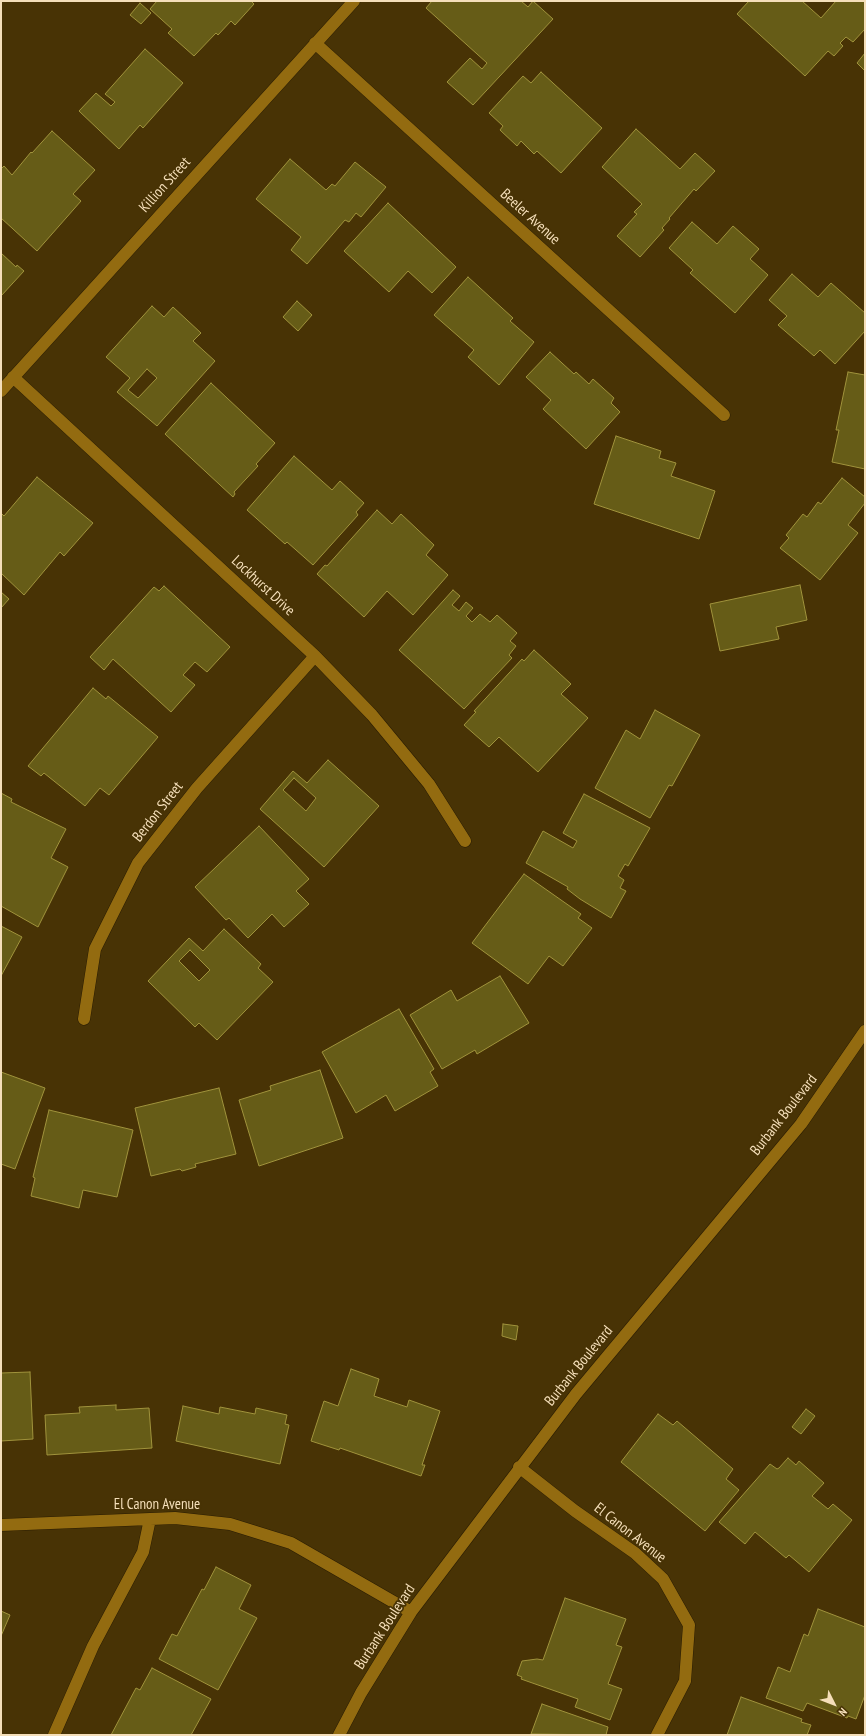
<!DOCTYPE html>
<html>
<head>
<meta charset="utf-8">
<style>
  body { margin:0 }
  #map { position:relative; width:866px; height:1736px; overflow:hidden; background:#483305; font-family:"PT Sans Narrow",sans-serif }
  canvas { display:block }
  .frame { position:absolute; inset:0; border:2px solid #f5dfba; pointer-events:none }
  .north { position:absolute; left:814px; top:1684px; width:40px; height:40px; -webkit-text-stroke:3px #483305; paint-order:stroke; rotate:132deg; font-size:11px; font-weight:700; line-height:16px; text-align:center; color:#f5dfba }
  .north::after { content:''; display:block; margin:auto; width:14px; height:18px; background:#f5dfba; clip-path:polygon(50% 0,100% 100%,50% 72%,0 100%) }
</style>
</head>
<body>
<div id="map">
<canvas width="866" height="1736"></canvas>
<div class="frame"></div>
<div class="north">N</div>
</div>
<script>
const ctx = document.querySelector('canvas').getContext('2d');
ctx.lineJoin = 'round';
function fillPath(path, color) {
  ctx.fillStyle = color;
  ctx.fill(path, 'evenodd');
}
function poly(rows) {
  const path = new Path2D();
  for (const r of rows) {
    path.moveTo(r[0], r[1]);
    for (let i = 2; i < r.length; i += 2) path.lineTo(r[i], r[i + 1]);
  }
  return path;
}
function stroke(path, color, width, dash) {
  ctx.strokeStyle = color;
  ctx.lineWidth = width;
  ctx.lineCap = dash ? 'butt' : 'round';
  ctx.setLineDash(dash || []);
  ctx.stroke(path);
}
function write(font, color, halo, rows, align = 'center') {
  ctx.font = font + ' "PT Sans Narrow",sans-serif';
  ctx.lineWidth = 3.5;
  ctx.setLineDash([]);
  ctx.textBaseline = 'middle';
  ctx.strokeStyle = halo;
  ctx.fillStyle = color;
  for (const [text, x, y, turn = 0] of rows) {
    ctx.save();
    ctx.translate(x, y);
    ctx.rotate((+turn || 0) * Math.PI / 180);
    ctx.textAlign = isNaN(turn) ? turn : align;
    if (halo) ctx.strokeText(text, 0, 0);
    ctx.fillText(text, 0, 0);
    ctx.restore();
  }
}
const building = poly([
  [157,1,251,1,254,4,235,25,231,21,218,35,216,33,194,56,168,33,172,29,150,9,157,1],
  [432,1,521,1,528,7,533,1,553,19,473,105,447,82,470,58,482,69,487,63,426,8,432,1],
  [749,1,802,1,821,18,836,1,863,1,865,2,865,29,853,42,846,37,840,43,843,46,834,56,828,51,805,76,737,14,749,1],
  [140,3,151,13,141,24,130,15,140,3],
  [145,49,183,83,143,128,140,125,119,149,79,111,96,93,111,106,115,102,105,94,145,49],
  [865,53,865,71,857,63,865,53],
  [541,72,602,128,561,173,537,151,534,154,521,141,517,146,500,130,503,126,489,113,523,76,531,83,541,72],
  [636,129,680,169,695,153,715,171,696,191,694,189,669,218,670,219,662,228,664,230,640,257,617,236,637,214,634,212,642,204,602,167,636,129],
  [52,131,95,170,73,194,81,201,37,251,1,218,1,169,4,166,12,175,31,152,32,153,52,131],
  [290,159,326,190,332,184,335,186,355,162,386,187,361,217,356,213,349,222,345,220,307,264,291,250,301,237,256,199,290,159],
  [388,203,456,267,432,293,408,271,389,292,344,251,388,203],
  [692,222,717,244,733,226,759,249,750,259,768,275,735,313,690,273,693,270,669,248,692,222],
  [1,253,16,267,17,265,24,271,1,296,1,253],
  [792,274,818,297,831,283,865,313,865,331,835,364,820,350,814,356,778,325,787,316,769,300,792,274],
  [468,277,513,318,510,321,534,342,499,385,468,357,474,350,434,315,468,277],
  [297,301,312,315,298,331,283,317,297,301],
  [152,306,164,317,173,307,201,333,193,341,215,361,157,426,117,392,130,378,106,357,152,306],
  [147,369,157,378,138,398,128,390,147,369],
  [550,352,574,374,576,372,589,384,593,379,614,398,611,403,620,412,586,449,543,409,551,400,526,377,550,352],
  [848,372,865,375,865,469,832,462,839,430,836,430,848,372],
  [211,383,275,443,256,464,258,466,234,492,235,494,233,497,165,434,211,383],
  [616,436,661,451,659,458,676,463,671,476,715,491,699,539,594,504,616,436],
  [294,456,332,490,340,481,364,503,356,512,358,515,313,565,287,542,285,544,247,510,294,456],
  [37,477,93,523,64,556,60,552,24,595,1,573,1,513,4,516,37,477],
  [842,478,865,497,865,503,848,525,858,533,820,580,780,548,789,538,786,535,803,514,807,517,818,502,821,504,842,478],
  [377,510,392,524,401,514,434,545,426,555,448,575,413,615,387,591,364,617,317,574,325,565,327,566,377,510],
  [800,585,807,620,776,627,779,639,720,651,710,604,800,585],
  [164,586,230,647,207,672,195,662,183,675,195,685,171,712,113,659,104,670,90,657,154,587,159,591,164,586],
  [453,590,460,596,452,605,459,611,466,602,473,608,466,616,472,622,480,614,490,622,497,615,517,633,510,641,516,646,509,655,512,658,464,709,399,650,453,590],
  [1,592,9,599,1,608,1,592],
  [534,650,571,684,561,694,588,718,538,772,499,737,489,747,464,725,476,712,474,711,522,659,524,661,534,650],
  [93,688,106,699,108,696,158,737,109,795,100,788,85,806,44,773,41,776,28,766,93,688],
  [655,710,700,735,672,786,669,785,650,818,595,788,626,730,640,739,655,710],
  [328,760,379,806,324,867,260,809,293,771,307,783,328,760],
  [294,778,316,798,306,811,283,790,294,778],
  [1,793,12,799,11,802,66,829,51,858,68,867,38,927,1,906,1,793],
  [584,794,650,828,628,866,625,864,618,876,624,880,620,888,626,891,611,918,580,899,567,889,568,887,526,863,543,831,573,848,577,841,563,833,584,794],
  [259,826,309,879,296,891,309,904,284,927,272,914,248,938,229,918,226,920,195,887,259,826],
  [524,874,581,914,578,918,592,928,563,966,549,956,528,984,472,943,524,874],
  [1,926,22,937,1,976,1,926],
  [224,929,261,964,258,968,273,982,217,1040,199,1023,195,1027,148,981,189,938,203,951,224,929],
  [190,950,210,970,199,981,179,961,190,950],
  [500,976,529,1023,477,1054,475,1050,442,1069,410,1015,451,990,457,1001,500,976],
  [399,1009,434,1069,430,1072,438,1086,395,1111,386,1095,356,1113,322,1052,399,1009],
  [320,1070,343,1138,259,1166,239,1100,271,1090,270,1086,320,1070],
  [1,1072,45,1088,15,1169,1,1164,1,1072],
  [219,1088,236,1154,195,1164,196,1167,182,1171,180,1169,151,1176,135,1108,219,1088],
  [49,1110,133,1130,117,1197,83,1190,79,1208,31,1196,35,1178,33,1177,49,1110],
  [503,1324,518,1326,516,1340,502,1336,503,1324],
  [351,1369,379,1379,374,1396,407,1407,409,1400,440,1411,422,1465,425,1465,421,1476,340,1448,339,1450,311,1441,324,1401,338,1406,351,1369],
  [30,1372,33,1439,1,1441,1,1373,30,1372],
  [116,1405,116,1410,149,1408,152,1448,47,1455,45,1415,80,1413,79,1407,116,1405],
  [183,1406,219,1414,220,1407,255,1414,256,1408,287,1415,285,1424,289,1425,280,1464,176,1441,183,1406],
  [806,1409,815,1416,801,1434,792,1427,806,1409],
  [658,1414,673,1425,677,1421,733,1469,726,1479,739,1490,705,1531,621,1462,658,1414],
  [788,1458,796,1465,799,1461,824,1483,812,1496,828,1509,833,1504,852,1520,809,1572,789,1555,786,1558,755,1532,745,1544,719,1522,770,1464,777,1469,779,1468,788,1458],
  [216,1567,251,1585,239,1609,257,1618,218,1690,159,1659,172,1634,177,1636,202,1589,204,1590,216,1567],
  [565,1598,626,1619,616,1645,622,1647,608,1684,622,1689,610,1720,575,1707,578,1699,521,1679,522,1677,517,1675,522,1661,537,1659,543,1660,565,1598],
  [1,1609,1,1611,10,1615,1,1636,1,1609],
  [818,1609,865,1627,865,1695,856,1719,848,1716,847,1718,807,1703,803,1711,766,1698,778,1667,790,1672,804,1634,808,1636,818,1609],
  [152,1668,211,1699,191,1735,111,1735,136,1688,140,1690,152,1668],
  [741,1697,802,1719,801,1722,811,1725,807,1735,727,1735,741,1697],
  [542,1704,608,1727,606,1735,531,1734,542,1704]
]);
const minor = poly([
  [315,43,724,415],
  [13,377,315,656,372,715,429,784,465,841],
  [1,391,354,1],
  [84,1019,95,949,138,863,197,788,315,656],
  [519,1467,575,1511,635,1553,663,1579,689,1625,685,1681,657,1735],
  [1,1525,175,1518,230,1524,291,1543,411,1612],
  [54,1735,93,1646,143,1552,150,1519],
  [339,1735,361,1693,411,1612,576,1394,801,1124,865,1031]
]);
const streetNames = [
  ["Killion Street",165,185,-48],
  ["Beeler Avenue",530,217,42],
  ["Lockhurst Drive",263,586,43],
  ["Berdon Street",158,812,-52],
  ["Burbank Boulevard",784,1115,-52],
  ["Burbank Boulevard",579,1366,-51],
  ["El Canon Avenue",157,1505],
  ["El Canon Avenue",630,1533,38],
  ["Burbank Boulevard",385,1627,-57]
];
fillPath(building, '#665c17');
stroke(building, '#a0933c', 1);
stroke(minor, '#291c03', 13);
stroke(minor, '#936b10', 12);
write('15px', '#f5dfba', '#483305', streetNames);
</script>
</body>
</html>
